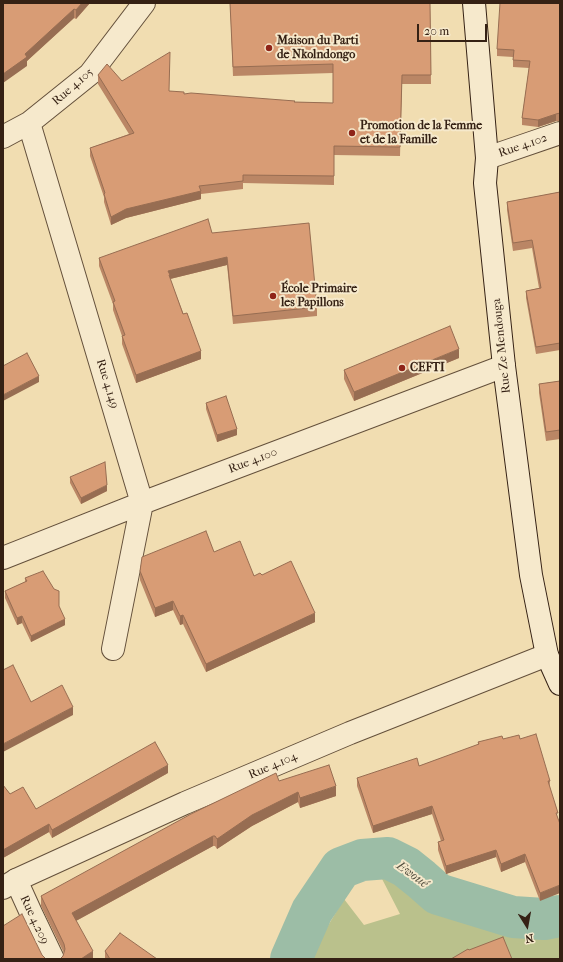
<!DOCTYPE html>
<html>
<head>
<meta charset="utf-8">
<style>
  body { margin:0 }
  #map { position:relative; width:563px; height:962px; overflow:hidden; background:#f1ddb1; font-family:"IM FELL French Canon",serif }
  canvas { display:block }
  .frame { position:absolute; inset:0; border:4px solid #352114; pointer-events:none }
  .north { position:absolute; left:507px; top:906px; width:40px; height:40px; -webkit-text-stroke:3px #f6e9cc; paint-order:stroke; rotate:169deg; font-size:11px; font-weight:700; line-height:16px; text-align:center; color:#352114 }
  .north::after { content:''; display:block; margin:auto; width:14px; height:18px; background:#352114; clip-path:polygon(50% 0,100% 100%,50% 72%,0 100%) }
  .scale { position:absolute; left:417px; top:24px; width:70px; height:18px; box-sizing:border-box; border:2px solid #352114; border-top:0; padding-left:5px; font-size:12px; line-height:14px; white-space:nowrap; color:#352114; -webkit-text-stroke:3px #f6e9cc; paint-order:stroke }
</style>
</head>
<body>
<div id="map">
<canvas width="563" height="962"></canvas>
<div class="frame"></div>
<div class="north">N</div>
<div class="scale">20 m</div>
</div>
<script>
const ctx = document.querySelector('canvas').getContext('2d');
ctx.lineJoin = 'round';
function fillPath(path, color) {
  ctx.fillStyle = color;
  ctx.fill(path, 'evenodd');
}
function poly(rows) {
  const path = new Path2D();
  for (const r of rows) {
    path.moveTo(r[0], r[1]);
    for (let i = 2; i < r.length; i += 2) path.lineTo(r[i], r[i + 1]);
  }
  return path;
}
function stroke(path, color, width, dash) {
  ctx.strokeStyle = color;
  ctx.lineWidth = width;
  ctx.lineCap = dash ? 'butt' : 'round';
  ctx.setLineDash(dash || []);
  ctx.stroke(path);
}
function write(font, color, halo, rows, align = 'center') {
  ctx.font = font + ' "IM FELL French Canon",serif';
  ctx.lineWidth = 4;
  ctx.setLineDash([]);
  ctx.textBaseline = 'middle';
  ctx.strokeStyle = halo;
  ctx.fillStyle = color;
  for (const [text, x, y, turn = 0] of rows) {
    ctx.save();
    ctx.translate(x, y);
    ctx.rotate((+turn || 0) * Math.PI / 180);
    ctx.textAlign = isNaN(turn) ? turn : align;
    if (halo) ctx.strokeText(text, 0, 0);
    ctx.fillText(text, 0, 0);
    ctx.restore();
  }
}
const green = poly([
  [393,865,448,906,536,924,560,919,560,959,308,959,344,899,364,925,400,914,379,873]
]);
const river = poly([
  [291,959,312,911,341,868,362,860,388,858,406,867,421,879,438,894,513,917,544,919,560,916]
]);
const minor = poly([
  [29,123,142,503,113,649],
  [3,137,29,123,90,74,144,3],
  [487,158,560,133],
  [3,558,142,503,504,366],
  [16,880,31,913,53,959]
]);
const tertiary = poly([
  [3,888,16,880,185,803,350,733,547,655]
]);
const secondary = poly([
  [474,3,487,158,485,183,504,366,531,575,547,655,560,684]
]);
const wall = poly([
  [3,3,90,3,76,19,74,18,27,61,27,66],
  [230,3,430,3,431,84,402,84,400,156,334,155,334,185,243,183,243,189,201,194,201,199,126,218,111,225,104,202,104,197,90,156,90,148,129,134,98,84,98,75,169,91,184,94,294,102,333,103,333,73,233,76],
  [560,3,560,121,556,121,538,127,522,125,522,118,529,68,513,67,513,57,497,56,497,49],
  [560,192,560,350,536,354,526,298,526,291,539,288,532,248,513,251,507,210,507,202],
  [212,233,317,307,317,316,233,324,227,265,170,279,201,359,136,383,122,344,122,336,113,310,113,304,99,266,99,258],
  [459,358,354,401,344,379,344,370],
  [560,381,560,439,546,441,539,393,539,384],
  [206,403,237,435,217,442,206,409],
  [70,477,107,491,81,504,70,483],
  [214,552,254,576,262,575,315,622,206,672,183,624,180,625,173,610,155,617,140,580,140,571],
  [25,578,59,607,65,625,31,642,22,623,17,625,5,598,5,591,25,582],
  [503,739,520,739,550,781,540,901,525,862,501,872,496,857,446,874,438,850,438,842,441,841,432,814,373,833,357,786,357,778,419,766,478,745,478,742],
  [168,773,52,838,49,832,3,858,3,785,10,794,36,809],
  [279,781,336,796,300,808,298,802,252,826,217,849,215,846,213,846,76,921,93,959,63,956,64,953,41,906,41,896],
  [105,951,157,959,105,959]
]);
const shadedWall = poly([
  [82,3,90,3,76,19,76,10],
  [74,9,74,18,27,61,27,66,3,83,3,74],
  [556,114,556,121,538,127,538,120],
  [201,191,201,199,126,218,111,225,111,217,126,209],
  [227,257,227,265,170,279,168,271],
  [459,349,459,358,354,401,354,392],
  [201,351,201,359,136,383,136,375],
  [39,376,39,382,3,401,3,395],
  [237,429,237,435,217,442,217,435],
  [107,485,107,491,81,504,81,498],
  [173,601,173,610,155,617,155,608],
  [315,613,315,622,206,672,206,664],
  [183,615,183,624,180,625,180,616],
  [22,616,22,623,17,625,17,618],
  [65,619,65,625,31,642,31,636],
  [73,707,73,715,3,752,3,744],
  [168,765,168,773,52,838,52,830],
  [336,786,336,796,300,808,300,798],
  [298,792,298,802,252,826,217,849,217,839,252,815],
  [432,806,432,814,373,833,373,826],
  [49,824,49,832,3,858,3,850],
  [213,836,213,846,72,923,72,913],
  [496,850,496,857,446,874,446,866],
  [525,854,525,862,501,872,501,864],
  [560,885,560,893,540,901,540,893],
  [93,951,93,959,81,959]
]);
const building = poly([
  [3,3,82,3,76,10,74,9,25,54,27,57,3,74,3,3],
  [230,3,430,3,431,75,402,75,400,147,334,146,334,176,243,175,243,181,199,186,201,191,126,209,111,217,104,194,105,193,90,148,134,133,98,75,107,64,122,81,170,52,169,91,184,92,184,94,191,93,295,101,294,102,333,103,333,64,233,67,230,3],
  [500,3,560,3,560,113,556,114,538,120,522,118,530,61,513,60,514,50,497,49,500,3],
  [560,192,560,343,536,347,526,291,541,288,532,240,513,243,507,202,560,192],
  [208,219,212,233,309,223,317,307,233,316,227,257,168,271,170,275,169,275,183,314,187,313,201,351,136,375,122,336,125,335,113,302,115,301,99,258,208,219],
  [450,326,459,349,354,392,344,370,450,326],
  [27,353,39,376,3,395,3,366,27,353],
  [560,381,560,430,546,432,539,384,560,381],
  [226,396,237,429,217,435,206,403,226,396],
  [105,462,107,485,81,498,70,477,105,462],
  [206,531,214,552,240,541,254,576,260,573,262,575,291,561,315,613,206,664,183,615,180,616,173,601,155,608,140,571,142,557,206,531],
  [43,571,54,589,59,591,59,606,65,619,31,636,22,616,17,618,5,591,27,581,25,578,43,571],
  [13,665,31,702,62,685,73,707,3,744,3,670,13,665],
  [536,734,550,781,548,781,558,813,556,813,560,824,560,885,540,893,525,854,501,864,496,850,446,866,438,842,444,840,432,806,373,826,357,778,417,758,419,766,479,744,478,742,502,736,503,739,519,735,520,739,536,734],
  [155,742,168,765,52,830,49,824,3,850,3,785,10,794,23,787,36,809,155,742],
  [329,765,336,786,300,798,298,792,252,815,217,839,215,836,213,836,72,913,93,951,81,959,60,959,63,956,65,949,64,944,41,896,191,814,276,773,279,781,329,765],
  [22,914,42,955,46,959,3,959,3,926,22,914],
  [120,933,157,959,110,959,105,951,120,933],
  [503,937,512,959,451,959,468,949,469,950,503,937]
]);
const markers = [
  [269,48,4,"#8f2418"],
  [352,133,4,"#8f2418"],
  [273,296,4,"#8f2418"],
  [402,368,4,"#8f2418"]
];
const poiNames = [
  ["Maison du Parti",277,41],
  ["de Nkolndongo",277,55],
  ["Promotion de la Femme",360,126],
  ["et de la Famille",360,140],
  ["École Primaire",281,289],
  ["les Papillons",281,303],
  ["CEFTI",410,368]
];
const streetNames = [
  ["Rue 4.105",73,87,-41],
  ["Rue 4.102",523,146,-19],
  ["Rue Ze Mendouga",502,346,-96],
  ["Rue 4.149",107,384,73],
  ["Rue 4.100",253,461,-21],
  ["Rue 4.104",273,766,-23],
  ["Rue 4.209",34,920,65]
];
const waterNames = [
  ["Ewoué",412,875,36]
];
fillPath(green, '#bac18c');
stroke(river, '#9cbda6', 42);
stroke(minor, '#64503b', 24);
stroke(tertiary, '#64503b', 24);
stroke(secondary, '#352114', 24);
stroke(minor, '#f6e9cc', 22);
stroke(tertiary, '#f6e9cc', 22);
stroke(secondary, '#f6e9cc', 22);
fillPath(wall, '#ba8665');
fillPath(shadedWall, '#976d52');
fillPath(building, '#d89c75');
stroke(building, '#976d52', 1);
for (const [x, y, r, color] of markers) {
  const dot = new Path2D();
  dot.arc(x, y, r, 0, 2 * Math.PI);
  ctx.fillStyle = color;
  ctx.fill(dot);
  stroke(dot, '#f6e9cc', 1.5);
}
write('bold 12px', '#352114', '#f6e9cc', poiNames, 'left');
write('12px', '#352114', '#f6e9cc', streetNames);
write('italic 13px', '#545040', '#f6e9cc', waterNames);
</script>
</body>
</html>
